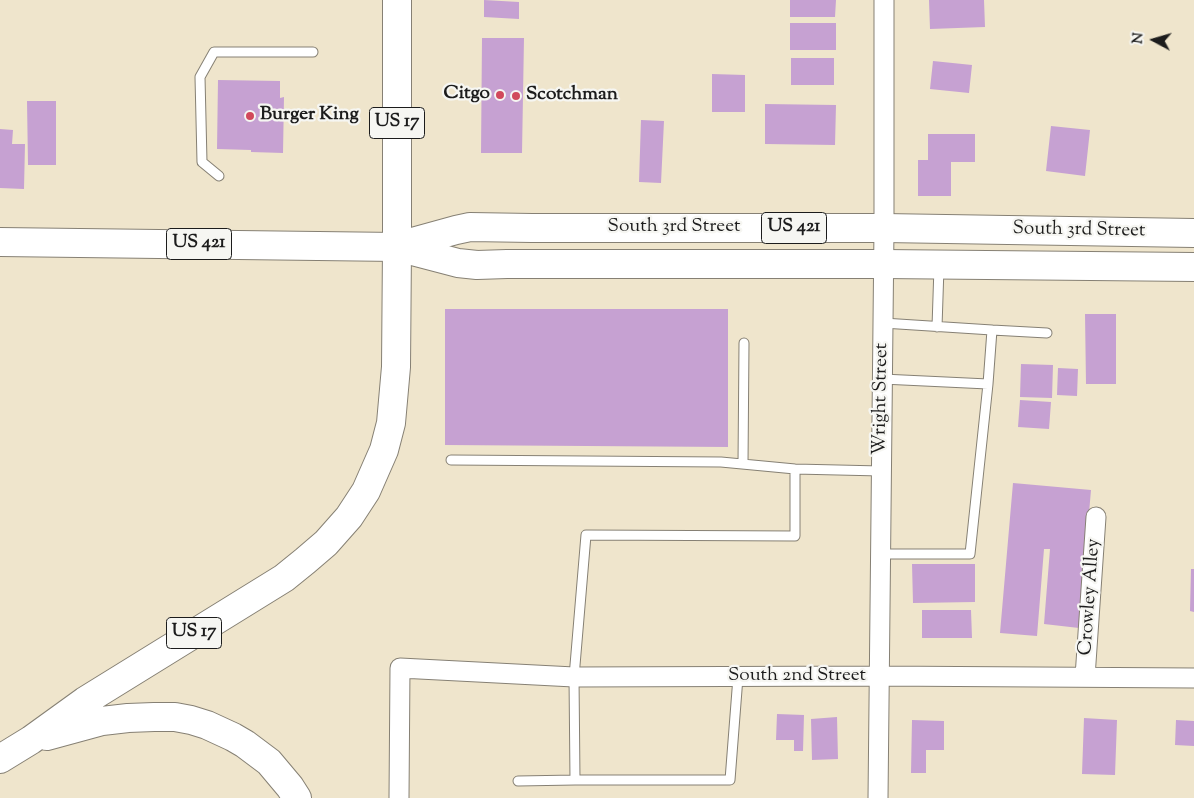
<!DOCTYPE html>
<html>
<head>
<meta charset="utf-8">
<style>
  body { margin:0 }
  #map { position:relative; width:1194px; height:798px; overflow:hidden; background:#efe5cc; font-family:"Sorts Mill Goudy",serif }
  canvas { display:block }
  .north { position:absolute; left:1129px; top:15px; width:50px; height:50px; -webkit-text-stroke:4px #f6f6f2; paint-order:stroke; rotate:276deg; font-size:14px; font-weight:700; line-height:20px; text-align:center; color:#1c1c1c }
  .north::after { content:''; display:block; margin:auto; width:18px; height:22px; background:#1c1c1c; clip-path:polygon(50% 0,100% 100%,50% 72%,0 100%) }
</style>
</head>
<body>
<div id="map">
<canvas width="1194" height="798"></canvas>
<div class="north">N</div>
</div>
<script>
const ctx = document.querySelector('canvas').getContext('2d');
ctx.lineJoin = 'round';
function fillPath(path, color) {
  ctx.fillStyle = color;
  ctx.fill(path, 'evenodd');
}
function poly(rows) {
  const path = new Path2D();
  for (const r of rows) {
    path.moveTo(r[0], r[1]);
    for (let i = 2; i < r.length; i += 2) path.lineTo(r[i], r[i + 1]);
  }
  return path;
}
function stroke(path, color, width, dash) {
  ctx.strokeStyle = color;
  ctx.lineWidth = width;
  ctx.lineCap = dash ? 'butt' : 'round';
  ctx.setLineDash(dash || []);
  ctx.stroke(path);
}
function write(font, color, halo, rows, align = 'center') {
  ctx.font = font + ' "Sorts Mill Goudy",serif';
  ctx.lineWidth = 4.5;
  ctx.setLineDash([]);
  ctx.textBaseline = 'middle';
  ctx.strokeStyle = halo;
  ctx.fillStyle = color;
  for (const [text, x, y, turn = 0] of rows) {
    ctx.save();
    ctx.translate(x, y);
    ctx.rotate((+turn || 0) * Math.PI / 180);
    ctx.textAlign = isNaN(turn) ? turn : align;
    if (halo) ctx.strokeText(text, 0, 0);
    ctx.fillText(text, 0, 0);
    ctx.restore();
  }
}
const building = poly([
  [484,0,519,2,519,19,484,17],
  [790,0,836,0,835,17,790,17],
  [929,0,984,0,985,27,930,29],
  [790,23,836,23,836,50,790,50],
  [482,38,524,38,522,153,481,153],
  [791,58,834,58,834,85,791,85],
  [933,61,972,65,969,93,930,89],
  [712,74,745,75,745,112,712,112],
  [218,80,280,81,280,98,284,97,283,153,251,152,251,150,217,149],
  [27,101,56,101,56,165,28,165],
  [765,104,836,105,835,145,765,144],
  [641,120,664,121,661,183,639,182],
  [1051,126,1090,130,1085,176,1046,171],
  [0,129,13,130,12,144,25,144,24,189,0,188],
  [928,134,975,134,975,162,951,162,951,196,918,196,918,160,928,160],
  [445,309,728,309,728,447,445,445],
  [1085,314,1116,314,1116,384,1086,384],
  [1021,364,1053,365,1052,398,1020,397],
  [1058,368,1078,369,1077,396,1057,395],
  [1020,400,1051,402,1049,429,1018,427],
  [1013,483,1091,490,1079,628,1044,624,1050,549,1044,549,1037,636,1000,633],
  [912,564,975,564,975,602,913,603],
  [1191,569,1194,569,1194,612,1190,611],
  [922,610,971,610,972,638,922,638],
  [777,714,804,715,803,751,794,751,794,740,776,740],
  [837,717,838,759,812,760,811,719],
  [1084,718,1117,720,1115,775,1082,774],
  [912,720,944,721,944,750,926,750,926,773,911,773],
  [1176,720,1194,721,1194,746,1175,745]
]);
const service = poly([
  [219,176,202,162,200,77,214,52,313,52],
  [937,327,939,267],
  [992,330,1047,333],
  [882,379,988,384,992,330,883,323],
  [451,460,721,462,795,469,881,471],
  [743,464,744,343],
  [880,554,970,554,988,384],
  [738,677,730,780,575,780,574,677,586,535,795,536,795,469],
  [518,781,575,780]
]);
const minor = poly([
  [1085,677,1096,517],
  [399,798,400,668,574,677,879,676,1194,678],
  [878,798,884,228,884,0]
]);
const primary = poly([
  [397,247,397,0]
]);
const trunk = poly([
  [0,242,397,247,458,263,477,265,507,264,883,264,1194,267],
  [398,246,456,230,470,227,532,228,884,228,1194,233]
]);
const motorway = poly([
  [47,736,102,721,128,718,154,717,175,717,191,720,207,725,233,737,245,744,269,762,290,787,297,798],
  [0,759,31,740,85,701,284,578,305,561,326,543,349,517,366,491,384,450,391,423,396,367,397,247]
]);
const markers = [
  [500,95,5,"#d1495b"],
  [516,96,5,"#d1495b"],
  [250,116,5,"#d1495b"]
];
const shields = [
  [397,123,55],
  [794,228,65],
  [199,244,65],
  [194,633,55]
];
const shieldNames = [
  ["US 17",397,123],
  ["US 421",794,228],
  ["US 421",199,244],
  ["US 17",194,633]
];
const poiNames = [
  ["Citgo",490,95,"right"],
  ["Scotchman",526,96],
  ["Burger King",260,116]
];
const streetNames = [
  ["South 3rd Street",674,228],
  ["South 3rd Street",1079,231,1],
  ["Wright Street",882,399,-89],
  ["Crowley Alley",1091,597,-86],
  ["South 2nd Street",797,677]
];
fillPath(building, '#c6a1d2');
stroke(service, '#868074', 11);
stroke(minor, '#868074', 21);
stroke(primary, '#868074', 30);
stroke(trunk, '#868074', 30);
stroke(motorway, '#868074', 30);
stroke(service, '#fff', 9);
stroke(minor, '#fff', 19);
stroke(primary, '#fff', 28);
stroke(trunk, '#fff', 28);
stroke(motorway, '#fff', 28);
for (const [x, y, r, color] of markers) {
  const dot = new Path2D();
  dot.arc(x, y, r, 0, 2 * Math.PI);
  ctx.fillStyle = color;
  ctx.fill(dot);
  stroke(dot, '#f6f6f2', 2);
}
for (const [x, y, w] of shields) {
  const box = new Path2D();
  box.roundRect(x - w / 2, y - 15.5, w, 31, 4);
  ctx.fillStyle = '#f6f6f2';
  ctx.fill(box);
  stroke(box, '#1c1c1c', 1);
}
write('bold 18px', '#1c1c1c', null, shieldNames);
write('bold 19px', '#1c1c1c', '#f6f6f2', poiNames, 'left');
write('19px', '#1c1c1c', '#f6f6f2', streetNames);
</script>
</body>
</html>
